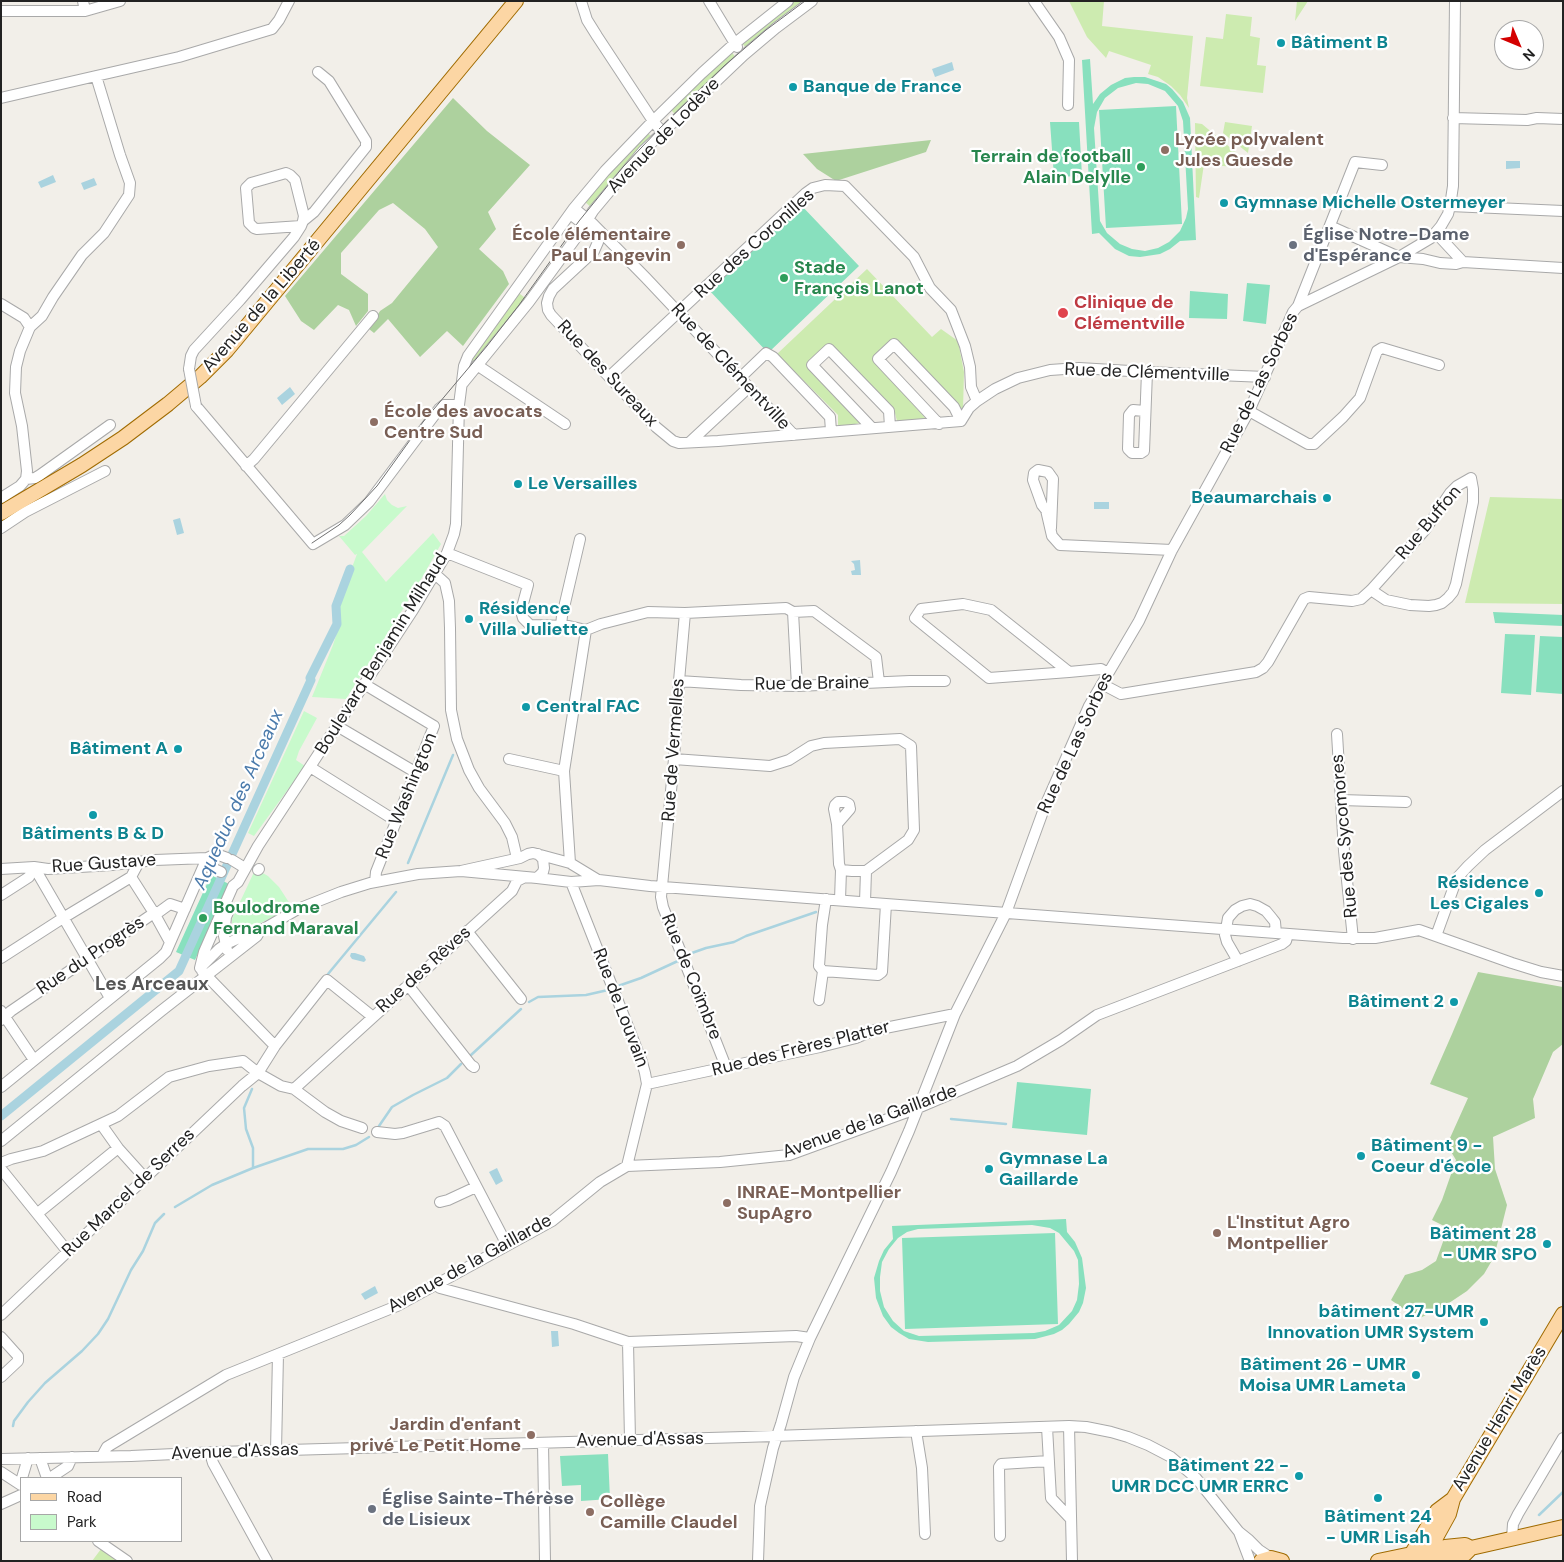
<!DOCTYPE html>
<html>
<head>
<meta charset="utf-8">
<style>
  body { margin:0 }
  #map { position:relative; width:1564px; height:1562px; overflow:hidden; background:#f2efe9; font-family:"DM Sans",sans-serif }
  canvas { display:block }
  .frame { position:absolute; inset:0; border:2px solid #222; pointer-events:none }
  .legend { position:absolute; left:20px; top:1477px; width:162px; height:65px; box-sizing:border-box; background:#fff; border:1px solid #a7a7a7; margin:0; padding:6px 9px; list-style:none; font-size:15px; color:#222 }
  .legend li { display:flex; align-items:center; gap:10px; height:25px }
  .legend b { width:25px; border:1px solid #a7a7a7 }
  .north { position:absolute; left:1494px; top:20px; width:50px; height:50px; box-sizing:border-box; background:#fff; border:1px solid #a7a7a7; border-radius:50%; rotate:135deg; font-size:14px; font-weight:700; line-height:20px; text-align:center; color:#222 }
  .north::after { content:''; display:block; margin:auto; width:18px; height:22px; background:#d40000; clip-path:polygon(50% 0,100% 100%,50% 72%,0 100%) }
</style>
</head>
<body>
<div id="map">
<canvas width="1564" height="1562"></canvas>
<div class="frame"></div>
<ul class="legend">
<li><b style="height:6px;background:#fcd6a4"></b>Road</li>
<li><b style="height:14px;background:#c8facc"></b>Park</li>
</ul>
<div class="north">N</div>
</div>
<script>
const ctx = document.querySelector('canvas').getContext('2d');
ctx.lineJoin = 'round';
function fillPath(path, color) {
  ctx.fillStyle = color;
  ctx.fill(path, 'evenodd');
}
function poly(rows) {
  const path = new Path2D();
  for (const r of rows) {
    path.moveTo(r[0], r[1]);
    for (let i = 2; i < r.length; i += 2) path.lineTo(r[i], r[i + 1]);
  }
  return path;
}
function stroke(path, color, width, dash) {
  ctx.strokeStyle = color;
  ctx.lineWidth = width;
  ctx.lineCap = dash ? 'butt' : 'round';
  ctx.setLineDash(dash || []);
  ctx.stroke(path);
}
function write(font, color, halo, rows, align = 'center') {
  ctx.font = font + ' "DM Sans",sans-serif';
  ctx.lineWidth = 4.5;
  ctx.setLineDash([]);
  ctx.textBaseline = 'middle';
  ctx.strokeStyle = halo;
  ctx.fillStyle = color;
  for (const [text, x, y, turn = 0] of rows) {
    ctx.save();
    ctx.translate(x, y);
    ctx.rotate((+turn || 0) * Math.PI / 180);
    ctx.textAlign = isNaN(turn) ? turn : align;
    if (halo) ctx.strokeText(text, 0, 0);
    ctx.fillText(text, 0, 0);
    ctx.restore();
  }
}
const grass = poly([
  [793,1,807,1,747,49,741,42],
  [1069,1,1104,1,1102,26,1193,36,1187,98,1189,108,1180,95,1171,86,1158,77,1148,74,1151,65,1109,51,1106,58,1087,37],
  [1297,1,1308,1,1295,21],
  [1226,14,1252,17,1250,36,1260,38,1257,65,1266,66,1263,93,1200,86,1206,37,1223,39],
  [731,51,736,58,676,115,670,109],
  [1225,122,1252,126,1248,153,1223,133],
  [1195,123,1202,124,1245,160,1243,168,1204,164,1199,198,1196,197],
  [647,132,653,138,592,208,585,202,634,144],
  [867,269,932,337,941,329,958,341,964,372,963,410,897,342,891,341,873,360,927,420,897,421,894,409,830,346,809,368,861,423,838,427,838,415,777,354],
  [516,291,528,300,465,375,468,365],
  [1490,497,1563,499,1563,604,1465,603],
  [101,1549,119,1561,92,1561]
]);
const forest = poly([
  [453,98,487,131,530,165,488,212,496,229,479,249,503,271,509,284,463,346,447,331,420,357,388,319,374,333,369,329,380,311,392,303,438,247,425,229,393,203,379,210,341,253,341,274,368,294,368,311,356,326,349,310,338,305,314,330,301,321,285,296],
  [931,140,926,152,836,181,817,169,803,154],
  [1478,972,1563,987,1563,1044,1553,1052,1533,1099,1535,1118,1493,1137,1495,1169,1507,1205,1494,1257,1484,1274,1467,1291,1446,1305,1418,1319,1391,1300,1405,1275,1422,1270,1436,1261,1448,1228,1432,1220,1442,1200,1456,1160,1450,1150,1450,1138,1468,1098,1430,1084,1452,1034]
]);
const park = poly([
  [385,494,387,500,392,505,398,508,407,506,362,552,386,582,433,533,441,544,415,590,346,699,312,697,333,645,341,620,338,605,357,554,355,555,339,536,344,536,366,516],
  [304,711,317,718,299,751,296,760,305,766,254,836,248,833],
  [255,870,259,871,268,876,279,887,292,907,249,929,237,928,232,923,232,919]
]);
const pitch = poly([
  [1090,59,1093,104,1100,94,1111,85,1125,78,1134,77,1145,77,1166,84,1172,89,1183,102,1190,118,1196,240,1180,241,1170,249,1160,254,1140,257,1129,256,1115,249,1099,233,1092,234,1082,60],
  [1136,83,1148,84,1165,91,1178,106,1183,121,1188,209,1186,218,1180,231,1169,242,1158,248,1145,251,1132,249,1120,244,1107,233,1100,221,1094,128,1097,112,1105,98,1118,88],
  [1176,106,1182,224,1106,228,1099,110],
  [1050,122,1079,122,1082,176,1054,177],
  [800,204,859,266,768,353,709,290],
  [1247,283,1270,285,1266,324,1243,321],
  [1190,291,1228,294,1227,319,1189,318],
  [1493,612,1563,615,1563,626,1495,623],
  [1505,634,1535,635,1531,695,1501,693],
  [1540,636,1563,637,1563,694,1536,692],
  [211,875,229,884,195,960,176,952],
  [1017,1082,1091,1089,1087,1135,1012,1128],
  [1066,1219,1067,1232,1075,1242,1082,1258,1086,1288,1083,1303,1079,1312,1069,1324,1062,1330,1054,1334,1035,1339,928,1342,909,1339,899,1333,891,1327,883,1316,876,1298,874,1278,879,1261,884,1250,893,1239,892,1226],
  [1032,1225,1050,1228,1059,1233,1074,1251,1078,1260,1079,1284,1077,1300,1072,1311,1059,1325,1045,1331,1034,1333,919,1336,904,1331,893,1321,884,1307,880,1291,880,1277,882,1262,889,1249,898,1238,907,1232,918,1229],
  [1055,1233,1058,1324,905,1329,902,1238],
  [608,1454,610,1499,581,1501,581,1485,562,1486,560,1456]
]);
const water = poly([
  [952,62,954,70,935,77,932,69],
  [1506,161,1520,161,1520,168,1506,169],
  [53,175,56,182,41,188,38,182],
  [94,178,97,185,84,190,81,183],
  [290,387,295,394,282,405,277,398],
  [1094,502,1109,502,1109,509,1094,509],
  [180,518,184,533,177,535,173,520],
  [860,560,861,575,852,575,851,571,855,570,854,564,851,561],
  [351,953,355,953,364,956,366,960,364,962,352,959,350,956],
  [497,1168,503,1181,496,1185,489,1172],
  [375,1286,378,1293,365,1300,361,1294],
  [551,1331,558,1331,559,1346,552,1347]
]);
const stream = poly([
  [408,863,453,755],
  [689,954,706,948,734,942,746,936,816,912],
  [328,974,396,892],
  [618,986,641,978,680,960],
  [529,1002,538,997,586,995,608,990],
  [471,1055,521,1009],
  [252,1089,244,1108,246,1129,253,1148,253,1167],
  [951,1119,1006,1124],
  [379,1126,392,1107,413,1095,447,1078,461,1064],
  [175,1207,212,1185,253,1168,308,1149,343,1149,356,1145,369,1137],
  [13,1426,14,1421,28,1402,45,1383,82,1351,98,1334,108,1319,131,1270,143,1251,155,1223,164,1214],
  [1539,1515,1563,1492]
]);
const canal = poly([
  [1,1116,179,971,311,680,310,678,337,624,336,606,350,569]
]);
const minor = poly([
  [581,1,587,20,597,36,653,121,662,132],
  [709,1,737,47],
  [1034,1,1059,37,1069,60,1068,105],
  [1,11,85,11,83,1],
  [85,11,120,1],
  [1,98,96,76],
  [1453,118,1527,120,1537,118,1563,119],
  [1450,206,1563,211],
  [574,208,592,223,646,278,794,435],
  [570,214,590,229,597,238,598,242,594,251,553,289,549,296,547,303,548,310,551,315,656,427,673,441,679,443,718,441,961,421],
  [303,221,314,212,366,147,366,141,329,81,318,72],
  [1330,226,1399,257,1423,259,1440,263,1456,264,1463,262,1563,268],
  [1436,233,1463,262],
  [1,304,24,318,30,327],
  [1298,306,1355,162,1382,165],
  [477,365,565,424],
  [189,369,191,356,194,350,240,300,294,237,301,226,303,221,304,216,295,180,290,175,286,173,251,183,246,188,249,223,254,228,257,229,301,226],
  [609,377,806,193,813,188,825,185,845,186,914,257,930,288,951,310,965,346,970,367,971,387,977,401],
  [740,378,766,353,773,357,830,417,831,431],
  [463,383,529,302,578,235,593,211,644,150,744,55,776,28,812,1],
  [196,406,313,544,345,525,369,502,439,409,444,405,459,405],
  [1145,411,1133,410,1129,415,1128,449,1132,453,1141,453,1144,451,1147,372],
  [1249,411,1308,444,1314,444,1343,417,1360,398,1377,351,1382,348,1439,365],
  [961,421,969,408,977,401,995,389,1018,378,1050,370,1079,368,1147,372,1265,377],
  [939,424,878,359,894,344,954,407,961,421],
  [872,428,812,365,829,349,889,411,890,427],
  [690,442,748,388],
  [246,466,254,459,373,316],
  [26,479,27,471,22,426,15,393,16,367,20,351,30,327,42,316,53,297,82,255,104,233,129,195,130,183,120,155,96,76,179,57,272,29,279,20,289,1],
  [26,479,35,478,40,475,110,425],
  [1,498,20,486,26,479],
  [1,528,25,512,105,471],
  [1051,528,1053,479,1048,472,1038,470,1034,473,1033,480,1042,505,1046,510,1052,536,1060,545,1172,550],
  [447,553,528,585,521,611,523,618,530,625,569,626,586,630],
  [435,574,445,583,449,601,450,628,451,710,457,739,469,770,479,788,505,823,512,837,516,854,520,858],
  [793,612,814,611,876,657,879,682],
  [685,613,679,681,674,759,661,897,663,907,726,1067],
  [561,626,562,616,580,539],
  [586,630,601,624,648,612,685,613,786,608,793,612,797,686],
  [1069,672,991,610,963,604,921,609,915,618,989,678,1069,672,1101,669,1108,673],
  [679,681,741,685,797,686,910,681,945,681],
  [364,684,434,726],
  [1102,684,1121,694,1256,672,1263,668,1268,662,1304,599,1309,597,1352,601,1361,599,1371,590,1425,530,1450,493,1457,486,1471,478,1473,489,1473,502,1456,584,1453,592,1448,598,1442,603,1436,605,1429,606,1410,605,1386,600,1371,590],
  [337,726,415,772],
  [1337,734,1344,851,1353,939],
  [509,759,564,771],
  [674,759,770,766,789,760,811,746,824,743,900,739,911,746,914,830,908,840,866,871,865,902],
  [310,767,396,821],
  [1341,800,1406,802],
  [837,824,834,809,835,805,838,802,845,802,849,804,850,809,837,824,839,864,841,870,840,900],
  [207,858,210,867,221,872],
  [232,860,245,868],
  [570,863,564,771,586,630],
  [34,867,110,998],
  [1,869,34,867,48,869,112,865,155,860,207,858,216,854,227,858],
  [258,870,259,869],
  [841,870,852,871,866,871],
  [461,871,537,878,571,882,599,880,650,886,886,904,1343,938,1375,938,1419,930,1512,963,1541,972,1563,976],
  [131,877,154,913,170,942],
  [537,878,543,872,544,868,543,859,538,854],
  [375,882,376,872,434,726],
  [571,882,642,1062,645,1073,647,1084,627,1166],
  [1,895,29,877,34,867],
  [467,931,521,999],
  [1436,936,1457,878,1468,866,1485,850,1563,791],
  [227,950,224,936,226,917,230,908],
  [1,958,63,918,131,877,139,862],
  [1238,961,1227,942,1225,935,1228,918,1235,910,1242,906,1250,904,1257,906,1266,911,1271,917,1275,922,1276,933],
  [200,968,204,952,233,886,238,882,258,846,413,610,447,553,454,534,456,524,459,405,464,366,468,356,574,208,605,171,653,121,702,73,734,44,788,1],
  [200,968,219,949,226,944,246,935,260,931],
  [202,971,275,1046],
  [823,971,878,975,882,972,886,904],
  [408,985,471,1065,474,1067],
  [819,1000,823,971,819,966,822,925,826,899],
  [1,1011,34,1060],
  [1,1020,11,1011,154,913,159,912,170,904,185,909],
  [647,1084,820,1047,856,1038,875,1030,955,1014],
  [1,1087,160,958,166,952,207,858],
  [294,1089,512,891,517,881,525,877],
  [101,1124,118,1148,145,1178],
  [377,1132,395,1134,403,1133,439,1122,445,1126,507,1245],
  [1,1141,161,1011,257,936,260,931,298,909,341,892,370,883,418,874,461,871,520,858,528,854,533,853,570,863,598,880],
  [1,1163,11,1159,43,1151,118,1116,169,1077,209,1066,243,1061,258,1073,281,1086,294,1089,325,1112,341,1121,362,1128],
  [1,1169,68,1252],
  [440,1202,448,1200,476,1187],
  [38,1213,118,1148],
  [436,1285,440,1288,574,1324,628,1342,796,1336,810,1338],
  [1,1315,242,1086,258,1073,275,1046,327,980,373,1017],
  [1,1337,18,1356,18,1361,1,1377],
  [628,1342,630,1440],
  [1069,1426,1072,1561],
  [1047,1427,1051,1498,1070,1518],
  [916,1431,922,1468,925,1534],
  [543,1443,545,1561],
  [276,1451,278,1354],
  [210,1453,213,1463,267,1561],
  [102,1456,107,1447,226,1375,397,1306,552,1221,600,1182,627,1166,720,1162,789,1155,918,1108,1017,1066,1061,1040,1097,1015,1282,944,1286,941,1288,934],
  [40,1458,47,1478],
  [1,1459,131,1456,218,1452,744,1437,1069,1426,1086,1427,1111,1432,1128,1437,1148,1445,1171,1457,1196,1478,1239,1532,1249,1540,1259,1550,1271,1558],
  [1,1472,21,1485],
  [22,1478,28,1458],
  [50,1478,68,1466,72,1457],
  [1,1504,21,1495],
  [1239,1532,1250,1561],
  [1000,1536,999,1467,1001,1464,1049,1461],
  [1512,1538,1513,1524,1518,1514,1563,1438],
  [98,1541,127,1561],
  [758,1561,760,1506,773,1448,781,1424,794,1377,810,1338,891,1172,909,1131,955,1014,1006,913,1045,806,1089,706,1139,621,1172,550,1249,411,1293,312,1298,306,1399,257,1431,238,1441,226,1448,214,1450,206,1453,186,1455,1]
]);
const major = poly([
  [1,513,82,465,123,438,168,404,200,377,227,350,516,1],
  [1409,1558,1437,1511,1453,1499],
  [1261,1561,1271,1558,1282,1561],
  [1378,1561,1445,1547,1465,1545,1471,1548],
  [1423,1561,1449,1514,1453,1499,1563,1314],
  [1432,1561,1465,1554,1471,1548,1563,1527]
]);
const tram = poly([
  [312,543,339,525,350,515,377,486,423,422,487,346,519,305,579,221,623,167,659,129,724,66,766,30,805,1]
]);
const minorBridge = poly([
  [189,369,196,406]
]);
const markers = [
  [1281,43,5,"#0f9aa8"],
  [793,87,5,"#0f9aa8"],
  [1165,150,5,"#8d6e63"],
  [1141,167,5,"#2e9e5b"],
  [1224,203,5,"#0f9aa8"],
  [681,245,5,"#8d6e63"],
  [1293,245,5,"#6b7280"],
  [784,278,5,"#2e9e5b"],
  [1063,313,6,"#e0444e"],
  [374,422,5,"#8d6e63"],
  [518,484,5,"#0f9aa8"],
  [1327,498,5,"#0f9aa8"],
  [469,619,5,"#0f9aa8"],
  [526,707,5,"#0f9aa8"],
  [178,749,5,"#0f9aa8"],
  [93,815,5,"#0f9aa8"],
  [1539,893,5,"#0f9aa8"],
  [203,918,5,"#2e9e5b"],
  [1454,1002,5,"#0f9aa8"],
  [1361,1156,5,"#0f9aa8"],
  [989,1169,5,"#0f9aa8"],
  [727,1203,5,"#8d6e63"],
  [1217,1233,5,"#8d6e63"],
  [1547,1244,5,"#0f9aa8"],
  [1484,1322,5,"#0f9aa8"],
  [1416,1375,5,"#0f9aa8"],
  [531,1435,5,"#8d6e63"],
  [1299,1476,5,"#0f9aa8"],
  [1378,1498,5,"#0f9aa8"],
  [372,1509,5,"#6b7280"],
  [590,1512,5,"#8d6e63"]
];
const cultureNames = [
  ["Bâtiment B",1291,43],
  ["Banque de France",803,87],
  ["Gymnase Michelle Ostermeyer",1234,203],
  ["Le Versailles",528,484],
  ["Beaumarchais",1317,498,"right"],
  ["Résidence",479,609],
  ["Villa Juliette",479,630],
  ["Central FAC",536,707],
  ["Bâtiment A",168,749,"right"],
  ["Bâtiments B & D",93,834,"center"],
  ["Résidence",1529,883,"right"],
  ["Les Cigales",1529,904,"right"],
  ["Bâtiment 2",1444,1002,"right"],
  ["Bâtiment 9 -",1371,1146],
  ["Coeur d'école",1371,1167],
  ["Gymnase La",999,1159],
  ["Gaillarde",999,1180],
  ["Bâtiment 28",1537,1234,"right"],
  ["- UMR SPO",1537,1255,"right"],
  ["bâtiment 27-UMR",1474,1312,"right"],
  ["Innovation UMR System",1474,1333,"right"],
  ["Bâtiment 26 - UMR",1406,1365,"right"],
  ["Moisa UMR Lameta",1406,1386,"right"],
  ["Bâtiment 22 -",1289,1466,"right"],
  ["UMR DCC UMR ERRC",1289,1487,"right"],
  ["Bâtiment 24",1378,1517,"center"],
  ["- UMR Lisah",1378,1538,"center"]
];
const streetNames = [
  ["Avenue de Lodève",664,136,-46],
  ["Rue des Coronilles",755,244,-42],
  ["Avenue de la Liberté",262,306,-49],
  ["Rue de Clémentville",730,367,47],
  ["Rue de Clémentville",1147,373,2],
  ["Rue des Sureaux",607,374,47],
  ["Rue de Las Sorbes",1260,383,-64],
  ["Rue Buffon",1429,523,-50],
  ["Boulevard Benjamin Milhaud",382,654,-58],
  ["Rue de Braine",812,684,-1],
  ["Rue de Las Sorbes",1076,743,-65],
  ["Rue de Vermelles",674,750,-86],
  ["Rue Washington",407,796,-68],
  ["Rue des Sycomores",1345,836,-95],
  ["Rue Gustave",104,864,-4],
  ["Rue du Progrès",91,956,-34],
  ["Rue des Rêves",424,970,-42],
  ["Rue de Coïmbre",691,977,68],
  ["Rue de Louvain",620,1008,69],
  ["Rue des Frères Platter",801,1049,-14],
  ["Avenue de la Gaillarde",870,1122,-20],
  ["Rue Marcel de Serres",129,1193,-44],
  ["Avenue de la Gaillarde",470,1264,-29],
  ["Avenue Henri Marès",1500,1419,-59],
  ["Avenue d'Assas",640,1440,-1],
  ["Avenue d'Assas",235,1452,-2]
];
const educationNames = [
  ["Lycée polyvalent",1175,140],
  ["Jules Guesde",1175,161],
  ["École élémentaire",671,235,"right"],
  ["Paul Langevin",671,256,"right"],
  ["École des avocats",384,412],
  ["Centre Sud",384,433],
  ["INRAE-Montpellier",737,1193],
  ["SupAgro",737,1214],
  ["L'Institut Agro",1227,1223],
  ["Montpellier",1227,1244],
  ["Jardin d'enfant",521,1425,"right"],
  ["privé Le Petit Home",521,1446,"right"],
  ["Collège",600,1502],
  ["Camille Claudel",600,1523]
];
const leisureNames = [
  ["Terrain de football",1131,157,"right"],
  ["Alain Delylle",1131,178,"right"],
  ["Stade",794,268],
  ["François Lanot",794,289],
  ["Boulodrome",213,908],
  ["Fernand Maraval",213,929]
];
const worshipNames = [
  ["Église Notre-Dame",1303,235],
  ["d'Espérance",1303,256],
  ["Église Sainte-Thérèse",382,1499],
  ["de Lisieux",382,1520]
];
const healthNames = [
  ["Clinique de",1074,303],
  ["Clémentville",1074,324]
];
const waterNames = [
  ["Aqueduc des Arceaux",239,800,-66]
];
const neighbourhoodNames = [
  ["Les Arceaux",152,985]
];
fillPath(grass, '#cdebb0');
fillPath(forest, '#add19e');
fillPath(park, '#c8facc');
fillPath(pitch, '#88e0be');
fillPath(water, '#aad3df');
stroke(stream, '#aad3df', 2.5);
stroke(canal, '#aad3df', 9);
stroke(minor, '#a9a9a9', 12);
stroke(major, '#a06b00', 16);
stroke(minor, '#fff', 10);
stroke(major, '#fcd6a4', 14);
stroke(tram, '#707070', 1);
stroke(minorBridge, '#a9a9a9', 12, []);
stroke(minorBridge, '#fff', 10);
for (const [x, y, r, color] of markers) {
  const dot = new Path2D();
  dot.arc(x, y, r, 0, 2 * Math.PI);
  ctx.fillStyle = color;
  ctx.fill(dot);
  stroke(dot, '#fff', 2);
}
write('bold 18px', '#0d838f', '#fff', cultureNames, 'left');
write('18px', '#222', '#fff', streetNames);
write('bold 18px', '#785e54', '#fff', educationNames, 'left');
write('bold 18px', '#27864d', '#fff', leisureNames, 'left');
write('bold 18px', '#5b616d', '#fff', worshipNames, 'left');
write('bold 18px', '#be3a42', '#fff', healthNames, 'left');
write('italic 19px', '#4a7aab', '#fff', waterNames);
write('bold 19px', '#555', '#fff', neighbourhoodNames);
</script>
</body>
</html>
